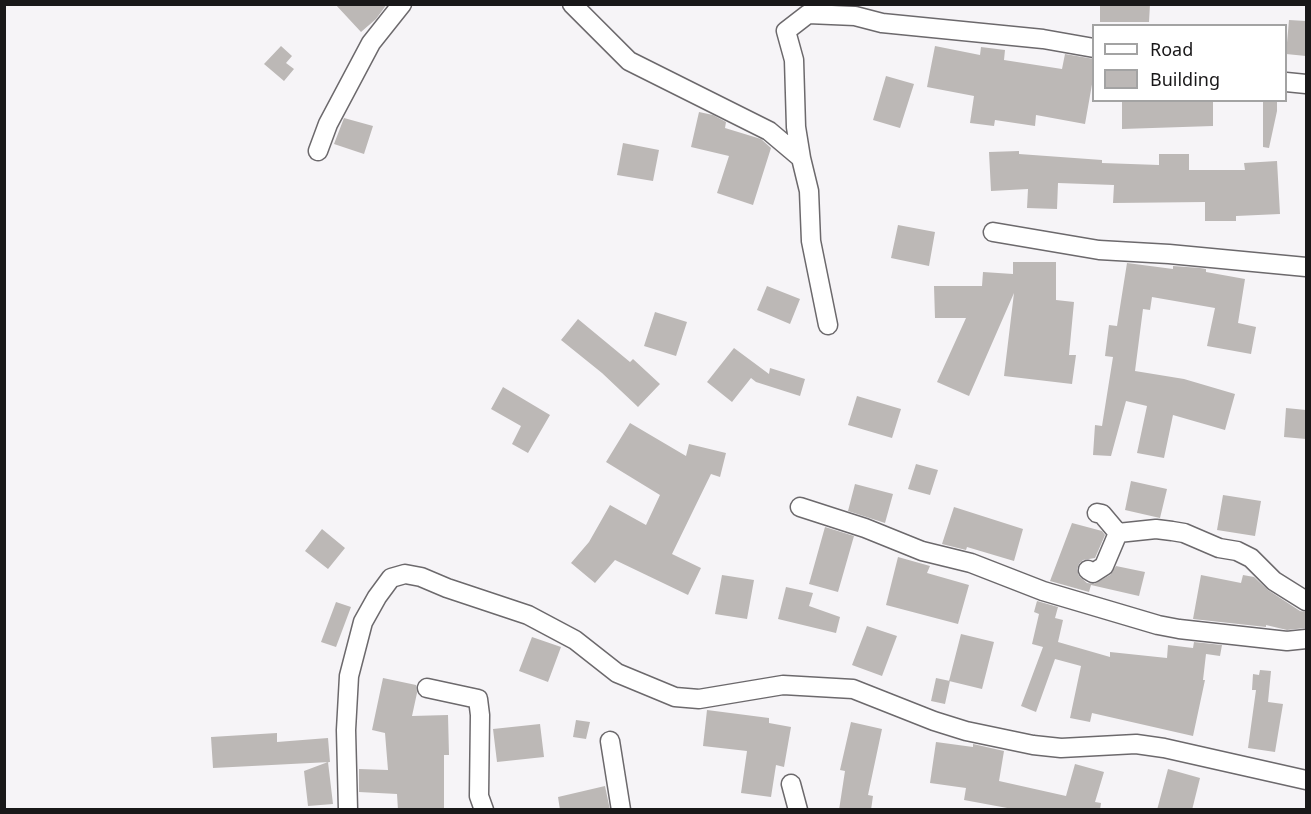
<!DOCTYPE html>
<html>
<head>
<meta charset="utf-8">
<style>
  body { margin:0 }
  #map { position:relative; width:1311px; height:814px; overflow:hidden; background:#f6f4f7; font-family:"Noto Sans",sans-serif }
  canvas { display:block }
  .frame { position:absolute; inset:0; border:6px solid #191819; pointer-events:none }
  .legend { position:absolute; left:1092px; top:24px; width:195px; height:78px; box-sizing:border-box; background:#fff; border:2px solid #a3a3a3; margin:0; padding:8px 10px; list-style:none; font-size:18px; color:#191819 }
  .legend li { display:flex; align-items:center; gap:12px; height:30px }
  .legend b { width:30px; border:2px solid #a3a3a3 }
</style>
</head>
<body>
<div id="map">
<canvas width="1311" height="814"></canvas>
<div class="frame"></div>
<ul class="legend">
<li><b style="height:8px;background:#fff"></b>Road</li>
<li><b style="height:16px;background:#bcb8b6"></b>Building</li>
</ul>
</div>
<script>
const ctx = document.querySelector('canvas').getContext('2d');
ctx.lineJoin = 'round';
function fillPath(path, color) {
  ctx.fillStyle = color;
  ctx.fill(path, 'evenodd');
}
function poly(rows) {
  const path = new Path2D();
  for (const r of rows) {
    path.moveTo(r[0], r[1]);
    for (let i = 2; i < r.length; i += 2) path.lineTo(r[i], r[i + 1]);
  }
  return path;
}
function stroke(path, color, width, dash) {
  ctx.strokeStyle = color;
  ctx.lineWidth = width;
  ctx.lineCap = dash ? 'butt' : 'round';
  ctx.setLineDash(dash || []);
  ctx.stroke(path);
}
const building = poly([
  [335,4,387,4,376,19,361,32],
  [1100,4,1150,4,1149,22,1100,22],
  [1289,20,1306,21,1306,56,1286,54],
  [281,46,292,56,286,63,294,69,284,81,264,64],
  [935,46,980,55,981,47,1005,50,1004,60,1062,69,1065,54,1094,59,1094,73,1085,124,1036,115,1035,126,995,120,994,126,970,123,974,96,927,87],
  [886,76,914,84,900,128,873,120],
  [1122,100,1213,100,1213,126,1122,129],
  [1263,100,1277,100,1277,111,1269,148,1263,147],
  [699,112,713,115,726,122,725,128,761,139,771,148,753,205,717,193,729,156,691,147],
  [344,118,373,126,364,154,334,144],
  [623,143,659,150,653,181,617,175],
  [1019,151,1019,154,1102,160,1102,163,1159,165,1159,154,1189,154,1189,170,1245,170,1244,163,1277,161,1280,214,1236,216,1236,221,1205,221,1205,202,1113,203,1114,185,1058,183,1057,209,1027,208,1028,189,991,191,989,152],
  [898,225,935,232,929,266,891,258],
  [1013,262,1056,262,1056,300,1074,302,1069,355,1076,355,1072,384,1004,376,1014,293,969,396,937,382,966,318,935,318,934,286,982,286,983,272,1013,274],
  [1127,263,1173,269,1173,266,1200,268,1206,269,1206,272,1245,279,1238,323,1256,327,1251,354,1207,346,1215,308,1152,297,1150,310,1143,309,1135,371,1184,379,1235,394,1225,430,1173,415,1164,458,1137,453,1147,406,1126,401,1111,456,1093,455,1095,425,1102,426,1113,357,1105,356,1109,325,1117,326],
  [767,286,800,299,790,324,757,310],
  [655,312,687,322,676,356,644,346],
  [578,319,630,362,633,359,660,384,638,407,602,373,561,340],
  [734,348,769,374,770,368,805,379,800,396,756,382,751,378,732,402,707,382],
  [503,387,550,415,528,453,512,444,521,426,491,409],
  [857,396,901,409,892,438,848,425],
  [1286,408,1306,410,1306,439,1284,437],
  [630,423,686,456,689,444,726,453,720,477,711,474,672,554,701,568,688,595,615,560,595,583,571,563,589,542,610,505,646,525,660,495,606,462],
  [916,464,938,470,930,495,908,489],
  [1131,481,1167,489,1160,518,1125,510],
  [855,484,893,494,885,523,848,511],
  [1223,495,1261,501,1255,536,1217,530],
  [954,507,1023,529,1014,561,967,547,966,550,942,544],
  [1072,523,1102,531,1105,535,1095,558,1083,560,1079,564,1077,569,1079,576,1087,583,1094,584,1110,575,1116,566,1145,572,1139,596,1091,585,1089,592,1050,581],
  [825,527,854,536,838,592,809,584],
  [322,529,345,548,328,569,305,551],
  [898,557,930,566,927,573,969,585,958,624,886,605],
  [722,575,754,580,747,619,715,614],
  [1201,575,1241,583,1243,575,1254,577,1268,590,1300,611,1306,612,1305,628,1287,630,1266,625,1266,627,1193,619],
  [786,587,813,593,809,606,840,617,836,633,778,619],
  [1037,601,1058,607,1055,618,1063,620,1058,642,1110,657,1110,652,1167,658,1168,645,1193,648,1194,642,1222,645,1220,656,1206,654,1203,680,1205,680,1193,736,1092,713,1090,722,1070,718,1081,666,1055,659,1036,712,1021,706,1043,647,1032,644,1039,614,1034,612],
  [336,602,351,607,336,647,321,642],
  [867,626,897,636,882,676,852,665],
  [961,634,994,642,982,689,949,681],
  [532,637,561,647,548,682,519,671],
  [1260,670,1271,671,1268,702,1283,704,1275,752,1248,748,1256,690,1252,690,1253,674,1259,675],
  [383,678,416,685,417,693,412,716,448,715,449,755,444,755,444,810,398,810,397,794,359,792,359,769,388,770,385,733,372,730],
  [936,678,950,681,945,704,931,701],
  [707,710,769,718,769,723,791,727,784,767,776,765,771,797,741,793,747,751,703,746],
  [576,720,590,722,586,739,573,737],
  [851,722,882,729,868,795,873,796,871,810,839,810,845,771,840,770],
  [540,724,544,757,497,762,493,729],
  [277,733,277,742,328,738,330,762,213,768,211,737],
  [936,742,973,747,973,744,1004,751,999,781,1066,796,1075,764,1104,772,1095,802,1101,803,1100,810,1018,810,964,800,966,788,930,783],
  [328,762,333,804,308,806,304,771],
  [1168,769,1200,778,1192,810,1157,810],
  [605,786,610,810,560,810,558,797]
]);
const minor = poly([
  [572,4,629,61,769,131,801,158,809,191,811,241,828,325],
  [1286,82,1306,84],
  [318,151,328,124,371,43,402,4],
  [801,158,796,127,794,60,786,31,808,14,855,16,882,23,1043,39,1094,48],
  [993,232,1099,250,1169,254,1306,267],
  [800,507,865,528,922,551,971,563,1043,591,1158,625,1179,629,1287,641,1306,639],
  [1097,513,1102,514,1118,533,1156,529,1172,531,1184,533,1219,548,1237,551,1251,558,1274,581,1306,601],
  [1088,570,1093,573,1104,566,1118,533],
  [427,688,478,699,480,715,479,796,484,810],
  [610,741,621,810],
  [791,784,798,810],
  [348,810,346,730,349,676,363,622,377,597,391,578,405,574,421,577,447,588,528,615,575,640,617,673,675,697,699,699,783,685,853,689,934,721,966,731,1033,745,1061,748,1136,744,1164,748,1306,780]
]);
fillPath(building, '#bcb8b6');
stroke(minor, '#6c696c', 21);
stroke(minor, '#fff', 18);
</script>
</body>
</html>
